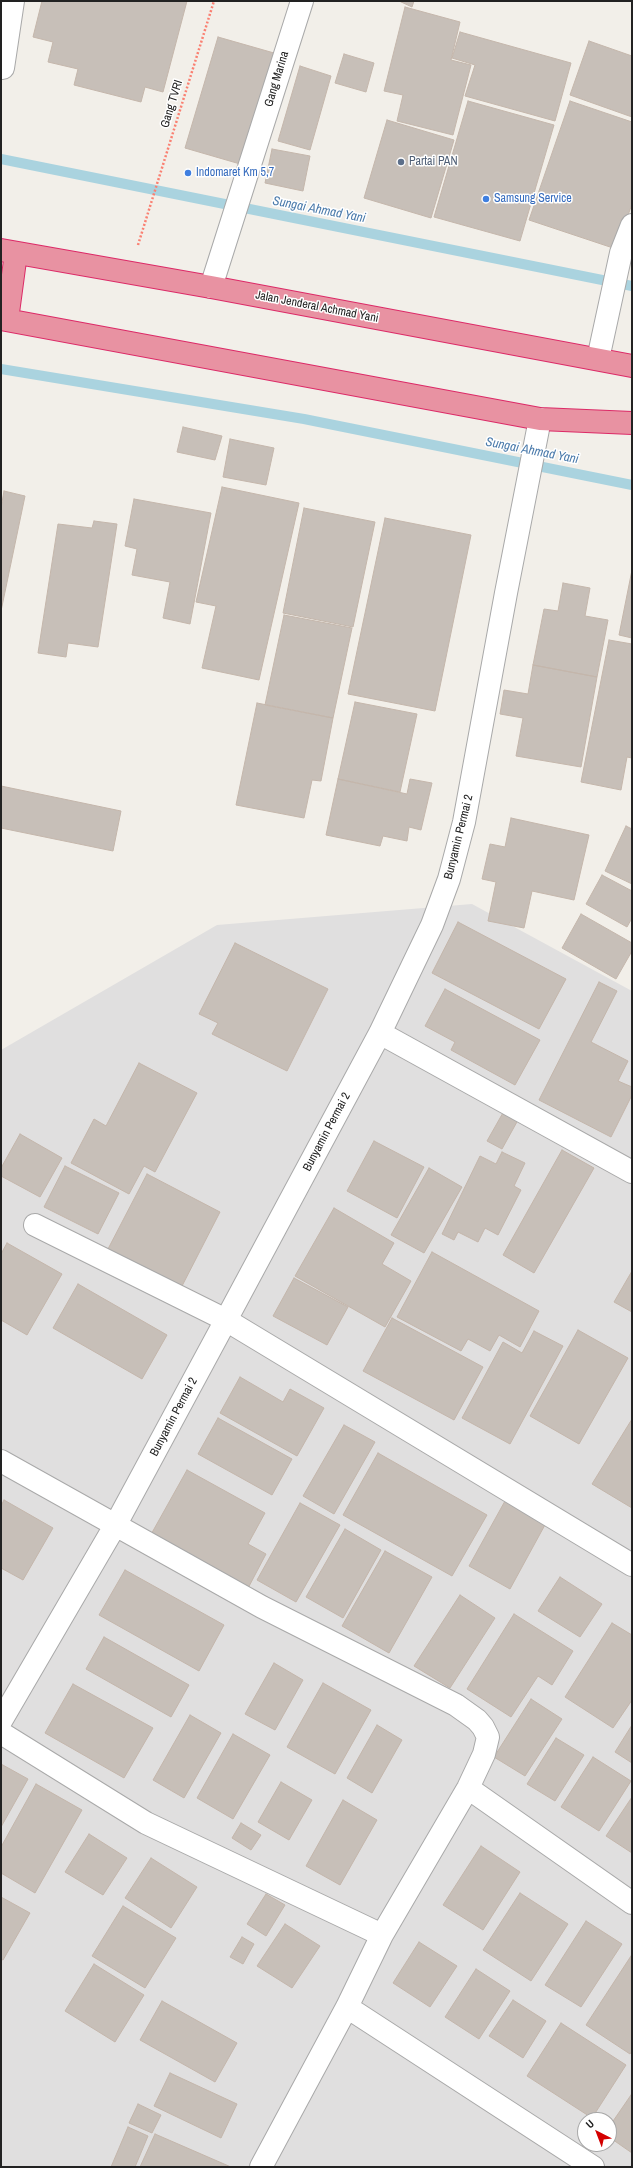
<!DOCTYPE html>
<html>
<head>
<meta charset="utf-8">
<style>
  body { margin:0 }
  #map { position:relative; width:633px; height:2168px; overflow:hidden; background:#f2efe9; font-family:"Archivo Narrow",sans-serif }
  canvas { display:block }
  .frame { position:absolute; inset:0; border:2px solid #222; pointer-events:none }
  .north { position:absolute; left:577px; top:2112px; width:40px; height:40px; box-sizing:border-box; background:#fff; border:1px solid #a7a7a7; border-radius:50%; rotate:318deg; font-size:11px; font-weight:700; line-height:16px; text-align:center; color:#222 }
  .north::after { content:''; display:block; margin:auto; width:14px; height:18px; background:#d40000; clip-path:polygon(50% 0,100% 100%,50% 72%,0 100%) }
</style>
</head>
<body>
<div id="map">
<canvas width="633" height="2168"></canvas>
<div class="frame"></div>
<div class="north">U</div>
</div>
<script>
const ctx = document.querySelector('canvas').getContext('2d');
ctx.lineJoin = 'round';
function fillPath(path, color) {
  ctx.fillStyle = color;
  ctx.fill(path, 'evenodd');
}
function poly(rows) {
  const path = new Path2D();
  for (const r of rows) {
    path.moveTo(r[0], r[1]);
    for (let i = 2; i < r.length; i += 2) path.lineTo(r[i], r[i + 1]);
  }
  return path;
}
function stroke(path, color, width, dash) {
  ctx.strokeStyle = color;
  ctx.lineWidth = width;
  ctx.lineCap = dash ? 'butt' : 'round';
  ctx.setLineDash(dash || []);
  ctx.stroke(path);
}
function write(font, color, halo, rows, align = 'center') {
  ctx.font = font + ' "Archivo Narrow",sans-serif';
  ctx.lineWidth = 3;
  ctx.setLineDash([]);
  ctx.textBaseline = 'middle';
  ctx.strokeStyle = halo;
  ctx.fillStyle = color;
  for (const [text, x, y, turn = 0] of rows) {
    ctx.save();
    ctx.translate(x, y);
    ctx.rotate((+turn || 0) * Math.PI / 180);
    ctx.textAlign = isNaN(turn) ? turn : align;
    if (halo) ctx.strokeText(text, 0, 0);
    ctx.fillText(text, 0, 0);
    ctx.restore();
  }
}
const residential = poly([
  [472,904,632,991,632,2167,1,2167,1,1050,217,925],
  [585,2120,609,2120,609,2144,585,2144]
]);
const stream = poly([
  [1,159,632,286],
  [1,369,304,419,632,485]
]);
const building = poly([
  [42,1,187,1,163,92,145,87,141,102,74,85,78,69,48,62,53,42,33,37,42,1],
  [399,1,414,1,412,7,399,1],
  [405,7,460,22,451,60,471,65,453,135,397,121,403,95,384,91,405,7],
  [460,32,571,63,555,121,465,96,475,65,452,58,460,32],
  [218,37,281,55,247,166,185,148,218,37],
  [589,41,632,56,632,117,570,95,589,41],
  [344,54,374,63,366,92,335,83,344,54],
  [300,66,331,76,310,150,278,141,300,66],
  [468,101,554,125,520,241,434,217,468,101],
  [570,101,632,122,632,204,616,249,529,220,570,101],
  [387,120,454,140,431,218,364,198,387,120],
  [272,149,310,156,303,191,265,183,272,149],
  [183,427,222,436,215,460,177,452,183,427],
  [230,439,274,448,266,485,223,477,230,439],
  [222,487,299,503,259,680,202,668,216,606,196,602,222,487],
  [4,491,25,496,1,611,1,508,4,491],
  [134,499,211,513,190,624,163,618,170,582,132,575,137,549,125,546,134,499],
  [304,508,375,522,353,627,283,613,304,508],
  [385,518,471,535,435,711,348,694,385,518],
  [94,521,117,524,98,647,68,643,66,657,38,653,58,524,92,528,94,521],
  [632,570,632,638,619,635,632,570],
  [563,583,590,588,585,616,608,620,597,677,533,665,544,609,558,611,563,583],
  [284,615,352,628,333,718,265,705,284,615],
  [609,640,632,644,632,758,627,757,621,790,581,782,609,640],
  [533,665,597,677,581,767,516,756,523,718,500,714,504,690,528,694,533,665],
  [355,702,417,714,400,792,338,779,355,702],
  [257,703,333,718,321,781,312,780,304,818,236,805,257,703],
  [338,779,407,794,410,779,432,783,421,830,409,827,407,841,383,836,380,846,326,835,338,779],
  [1,786,121,811,113,851,1,828,1,786],
  [511,818,589,835,574,900,532,891,524,928,488,921,496,882,482,879,490,844,505,847,511,818],
  [626,826,632,829,632,884,605,871,626,826],
  [602,875,632,891,632,918,627,927,586,904,602,875],
  [581,914,632,943,632,951,616,979,562,948,581,914],
  [458,922,566,979,539,1029,432,973,458,922],
  [235,943,328,989,287,1071,212,1034,218,1023,199,1014,235,943],
  [599,982,617,991,591,1042,628,1061,618,1081,632,1087,632,1095,611,1137,539,1100,599,982],
  [445,989,540,1040,515,1085,451,1050,455,1042,425,1026,445,989],
  [139,1063,197,1093,155,1172,144,1166,129,1194,71,1163,94,1119,106,1126,139,1063],
  [504,1111,518,1120,502,1149,487,1141,504,1111],
  [20,1134,62,1158,40,1197,1,1176,1,1168,20,1134],
  [374,1141,424,1167,397,1218,347,1191,374,1141],
  [562,1150,594,1168,534,1273,503,1255,562,1150],
  [502,1152,525,1163,514,1186,521,1190,498,1235,485,1228,478,1242,458,1232,454,1240,442,1234,480,1156,496,1164,502,1152],
  [65,1166,119,1193,98,1234,44,1207,65,1166],
  [429,1168,462,1187,424,1253,391,1235,429,1168],
  [147,1174,220,1212,182,1286,108,1249,147,1174],
  [334,1208,394,1243,382,1264,411,1281,385,1327,295,1276,334,1208],
  [7,1243,62,1274,27,1335,1,1320,1,1254,7,1243],
  [432,1252,539,1311,520,1347,499,1335,490,1351,468,1339,461,1351,397,1317,432,1252],
  [632,1271,632,1312,614,1302,632,1271],
  [294,1278,348,1307,327,1345,273,1316,294,1278],
  [78,1284,167,1335,142,1379,53,1328,78,1284],
  [392,1318,483,1367,454,1420,363,1371,392,1318],
  [578,1330,628,1358,579,1444,530,1416,578,1330],
  [534,1331,563,1346,510,1444,462,1418,503,1342,522,1353,534,1331],
  [240,1377,283,1402,290,1389,324,1408,297,1456,220,1413,240,1377],
  [218,1418,292,1459,272,1495,198,1454,218,1418],
  [632,1419,632,1508,592,1484,632,1419],
  [344,1425,375,1442,334,1514,303,1496,344,1425],
  [378,1453,487,1515,452,1576,343,1515,378,1453],
  [187,1470,265,1513,248,1544,266,1554,246,1592,149,1538,187,1470],
  [4,1500,53,1528,23,1580,1,1568,1,1506,4,1500],
  [505,1501,546,1523,510,1589,469,1566,505,1501],
  [300,1503,340,1525,296,1602,257,1580,300,1503],
  [345,1529,381,1550,343,1618,306,1597,345,1529],
  [385,1551,432,1577,389,1653,342,1626,385,1551],
  [125,1570,224,1625,199,1671,99,1615,125,1570],
  [560,1577,602,1604,580,1637,538,1611,560,1577],
  [460,1595,495,1618,450,1688,414,1666,460,1595],
  [514,1614,573,1651,552,1685,538,1676,511,1717,467,1689,514,1614],
  [612,1623,632,1635,632,1700,613,1728,565,1697,612,1623],
  [104,1637,189,1685,171,1717,86,1669,104,1637],
  [274,1663,303,1680,275,1730,245,1714,274,1663],
  [323,1683,371,1710,335,1774,287,1747,323,1683],
  [73,1684,153,1728,124,1778,45,1733,73,1684],
  [531,1699,562,1719,525,1776,494,1757,531,1699],
  [190,1715,221,1733,184,1798,153,1780,190,1715],
  [377,1725,402,1740,372,1793,347,1778,377,1725],
  [632,1725,632,1763,615,1752,632,1725],
  [233,1734,270,1755,233,1819,197,1798,233,1734],
  [556,1738,584,1755,555,1801,527,1784,556,1738],
  [593,1757,631,1781,599,1831,561,1807,593,1757],
  [1,1764,28,1779,1,1827,1,1764],
  [281,1782,312,1800,289,1840,258,1822,281,1782],
  [36,1784,82,1810,35,1893,1,1873,1,1847,36,1784],
  [632,1797,632,1853,606,1836,632,1797],
  [343,1800,377,1820,340,1885,306,1866,343,1800],
  [241,1823,261,1835,251,1850,232,1838,241,1823],
  [89,1834,127,1858,103,1895,65,1872,89,1834],
  [481,1846,520,1872,483,1930,443,1905,481,1846],
  [151,1858,197,1887,171,1928,125,1898,151,1858],
  [520,1893,568,1924,531,1981,483,1950,520,1893],
  [266,1894,285,1905,266,1936,247,1924,266,1894],
  [1,1897,30,1913,3,1960,1,1959,1,1897],
  [123,1906,176,1938,145,1988,92,1956,123,1906],
  [586,1921,622,1944,581,2007,545,1985,586,1921],
  [285,1924,320,1946,292,1988,257,1966,285,1924],
  [242,1937,254,1944,243,1964,230,1957,242,1937],
  [419,1942,457,1966,430,2007,393,1983,419,1942],
  [631,1956,632,2051,630,2054,586,2025,631,1956],
  [94,1964,144,1995,115,2042,65,2011,94,1964],
  [476,1969,510,1991,479,2039,445,2017,476,1969],
  [513,2000,546,2021,523,2058,489,2036,513,2000],
  [162,2001,237,2043,215,2082,140,2040,162,2001],
  [561,2023,626,2065,592,2118,527,2076,561,2023],
  [170,2073,237,2104,221,2138,154,2106,170,2073],
  [631,2095,632,2095,632,2153,609,2137,609,2127,631,2095],
  [138,2104,161,2115,152,2133,129,2123,138,2104],
  [128,2127,148,2136,135,2167,111,2167,128,2127],
  [155,2134,231,2167,140,2167,155,2134]
]);
const path = poly([
  [138,245,214,1]
]);
const minor = poly([
  [1,68,3,68,13,1],
  [211,287,302,1],
  [598,359,621,253,632,225],
  [380,1033,632,1172],
  [35,1225,226,1320,632,1565],
  [1,1461,262,1607,456,1705,477,1720,483,1727,488,1737,484,1754,468,1788,382,1935,347,2007,261,2167],
  [1,1721,116,1524,226,1320,380,1033,432,925,449,879,464,822,506,593,540,419],
  [1,1733,146,1823,382,1935],
  [468,1788,632,1903],
  [347,2007,593,2167]
]);
const highway = poly([
  [1,250,211,287,632,366],
  [1,319,540,419,632,423],
  [7,320,16,253]
]);
const markers = [
  [401,162,4,"#5c6f8a"],
  [188,173,4,"#3f7fe0"],
  [486,199,4,"#3f7fe0"]
];
const streetNames = [
  ["Gang Marina",277,79,-73],
  ["Gang TVRI",172,104,-73],
  ["Jalan Jenderal Achmad Yani",317,307,11],
  ["Bunyamin Permai 2",459,837,-76],
  ["Bunyamin Permai 2",327,1132,-62],
  ["Bunyamin Permai 2",174,1417,-62]
];
const serviceNames = [
  ["Partai PAN",409,162]
];
const shopNames = [
  ["Indomaret Km 5,7",196,173],
  ["Samsung Service",494,199]
];
const waterNames = [
  ["Sungai Ahmad Yani",319,210,11],
  ["Sungai Ahmad Yani",532,451,11]
];
fillPath(residential, '#e0dfdf');
stroke(stream, '#aad3df', 10);
fillPath(building, '#c7bfb8');
stroke(building, '#c4b6ab', 1);
stroke(minor, '#a9a9a9', 24);
stroke(highway, '#dc2a67', 24);
stroke(path, '#fa8072', 2.5, [2, 2]);
stroke(minor, '#fff', 22);
stroke(highway, '#e892a2', 22);
for (const [x, y, r, color] of markers) {
  const dot = new Path2D();
  dot.arc(x, y, r, 0, 2 * Math.PI);
  ctx.fillStyle = color;
  ctx.fill(dot);
  stroke(dot, '#fff', 1.5);
}
write('12px', '#222', '#fff', streetNames);
write('12px', '#4e5e75', '#fff', serviceNames, 'left');
write('12px', '#366cbe', '#fff', shopNames, 'left');
write('italic 13px', '#4a7aab', '#fff', waterNames);
</script>
</body>
</html>
